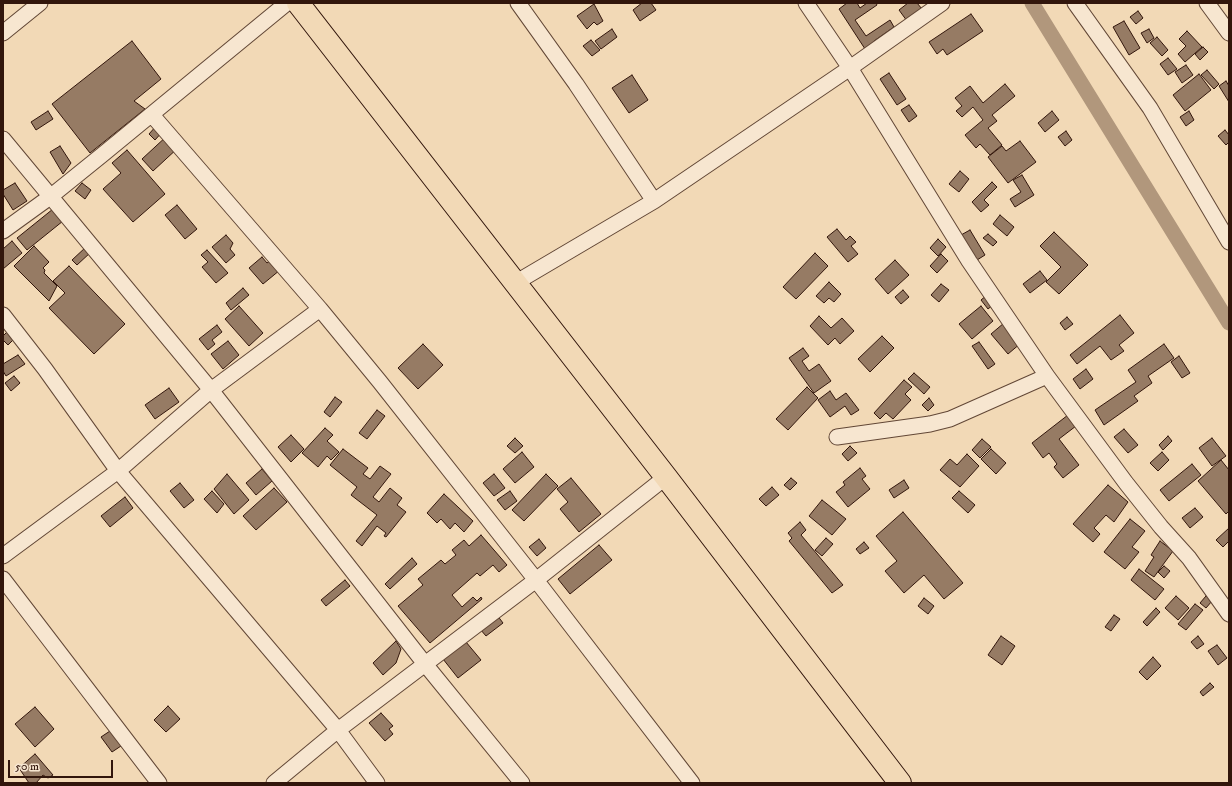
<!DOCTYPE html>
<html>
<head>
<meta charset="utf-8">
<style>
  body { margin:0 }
  #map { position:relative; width:1232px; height:786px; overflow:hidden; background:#f2d9b6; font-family:"IM FELL DW Pica",serif }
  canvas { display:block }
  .frame { position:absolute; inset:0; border:4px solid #32160c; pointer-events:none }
  .scale { position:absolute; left:8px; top:760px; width:105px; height:18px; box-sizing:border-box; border:2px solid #32160c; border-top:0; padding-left:5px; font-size:12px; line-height:14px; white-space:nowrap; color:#32160c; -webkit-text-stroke:3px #f7e6d0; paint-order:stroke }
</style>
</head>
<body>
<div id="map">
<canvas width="1232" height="786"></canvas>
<div class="frame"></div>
<div class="scale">50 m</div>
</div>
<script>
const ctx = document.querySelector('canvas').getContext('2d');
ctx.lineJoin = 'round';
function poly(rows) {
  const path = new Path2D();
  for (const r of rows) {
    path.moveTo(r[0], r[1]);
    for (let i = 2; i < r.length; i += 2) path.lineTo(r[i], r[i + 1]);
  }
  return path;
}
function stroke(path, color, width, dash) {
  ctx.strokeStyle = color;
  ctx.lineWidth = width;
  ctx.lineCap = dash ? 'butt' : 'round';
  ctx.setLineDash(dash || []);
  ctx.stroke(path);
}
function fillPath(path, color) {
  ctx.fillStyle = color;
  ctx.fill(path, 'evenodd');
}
const canal = poly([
  [1032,3,1229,323]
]);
const building = poly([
  [642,3,651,3,656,10,640,21,633,10,642,3],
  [847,3,857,3,860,8,867,3,876,3,877,5,855,20,866,36,890,20,894,27,874,41,877,45,867,52,839,9,847,3],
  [908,3,917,3,922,9,907,21,899,10,908,3],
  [594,4,603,21,597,25,594,22,587,29,577,16,594,4],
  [1138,11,1143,18,1136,24,1130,17,1138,11],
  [971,14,983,31,947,55,943,49,937,54,929,42,971,14],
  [1124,21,1140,48,1129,55,1113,27,1124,21],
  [612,29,617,37,601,49,595,41,612,29],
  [1149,29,1154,38,1147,43,1141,33,1149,29],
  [1187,31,1202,47,1185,62,1178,54,1186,46,1179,39,1187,31],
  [1157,37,1168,50,1162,56,1150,43,1157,37],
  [591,40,600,50,592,56,583,46,591,40],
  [132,41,161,79,134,101,145,109,90,153,52,104,132,41],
  [1203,47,1208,52,1200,60,1195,54,1203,47],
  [1168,58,1177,69,1168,75,1160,64,1168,58],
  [1186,65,1193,75,1182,83,1175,72,1186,65],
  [1207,70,1219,84,1214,89,1201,75,1207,70],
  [889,73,906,99,897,105,880,79,889,73],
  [1199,74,1211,90,1185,111,1173,95,1199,74],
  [632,75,648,100,629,113,612,88,632,75],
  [1226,81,1229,86,1229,102,1219,86,1226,81],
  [1005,84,1015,96,992,115,997,121,988,128,1002,145,990,155,980,144,976,148,965,135,983,120,973,107,962,117,956,111,962,106,955,98,970,86,983,103,1005,84],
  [909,105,917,116,909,122,901,110,909,105],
  [48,111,53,119,36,130,31,122,48,111],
  [1052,111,1059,120,1045,132,1038,123,1052,111],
  [1189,111,1194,120,1186,126,1180,117,1189,111],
  [157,125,163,131,155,140,149,134,157,125],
  [1225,130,1229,135,1229,142,1226,145,1218,136,1225,130],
  [1066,131,1072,140,1065,146,1058,137,1066,131],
  [168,135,179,147,153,171,142,159,168,135],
  [1020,141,1036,162,1008,183,988,157,1002,146,1006,151,1020,141],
  [60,146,71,163,63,174,50,152,60,146],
  [127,150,165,194,133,222,103,189,121,173,112,163,127,150],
  [960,171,969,179,959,192,949,184,960,171],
  [1022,175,1034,195,1015,207,1010,199,1021,192,1013,180,1022,175],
  [992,182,997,187,984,200,989,205,981,212,972,202,992,182],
  [15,183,27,201,13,210,3,194,3,190,15,183],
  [82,183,91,190,85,199,75,191,82,183],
  [177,205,197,229,185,239,165,215,177,205],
  [53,209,63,221,27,250,17,238,53,209],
  [1000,215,1014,227,1007,236,993,224,1000,215],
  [837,229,846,240,850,236,856,242,851,246,858,254,848,262,827,237,837,229],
  [970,230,985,255,977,260,961,235,970,230],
  [1054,232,1088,265,1059,294,1046,282,1061,267,1040,246,1054,232],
  [988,234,997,242,993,246,983,238,988,234],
  [226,235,233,243,230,249,235,255,226,263,212,247,226,235],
  [938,239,946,247,938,256,930,248,938,239],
  [12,241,22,253,3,269,3,249,12,241],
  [34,246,49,262,43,268,45,270,44,273,57,286,49,301,14,266,34,246],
  [86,247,91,252,77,265,72,260,86,247],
  [207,250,228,273,216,283,202,267,208,262,201,255,207,250],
  [815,253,828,266,796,299,783,287,815,253],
  [941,254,948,261,937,273,930,266,941,254],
  [262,257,267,263,271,260,280,270,263,284,249,268,262,257],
  [895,260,909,275,888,294,875,279,895,260],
  [69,266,125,324,94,354,49,308,65,293,53,281,69,266],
  [1040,271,1047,280,1030,293,1023,284,1040,271],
  [829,282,841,294,834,302,829,298,824,303,816,296,829,282],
  [941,284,949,290,939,302,931,295,941,284],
  [243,288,249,295,231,310,226,303,243,288],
  [903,290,909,297,901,304,895,297,903,290],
  [987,295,994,304,988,309,981,300,987,295],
  [239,306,263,333,249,346,225,319,239,306],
  [981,306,993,321,972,339,959,324,981,306],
  [1120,315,1134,333,1119,345,1124,351,1111,360,1100,346,1077,364,1070,355,1120,315],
  [819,316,831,328,842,318,854,331,840,344,835,338,828,345,810,326,819,316],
  [1067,317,1073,324,1065,330,1060,323,1067,317],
  [1004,323,1021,343,1008,354,991,334,1004,323],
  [217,325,222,332,212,340,215,344,208,350,199,339,217,325],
  [7,332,14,339,8,345,3,340,3,336,7,332],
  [882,336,894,348,870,372,858,359,882,336],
  [228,341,239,355,223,369,211,354,228,341],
  [979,342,995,364,988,369,972,346,979,342],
  [423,344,443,365,418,389,398,368,423,344],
  [1164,344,1174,358,1148,376,1152,383,1134,396,1138,401,1104,425,1095,410,1136,382,1128,370,1164,344],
  [803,348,809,356,802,361,809,371,819,364,831,381,814,393,789,358,803,348],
  [18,355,25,364,6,376,3,371,3,364,18,355],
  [1179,356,1190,373,1182,378,1171,362,1179,356],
  [1086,369,1093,379,1080,389,1073,379,1086,369],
  [914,373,930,387,924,394,908,379,914,373],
  [14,376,20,383,11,391,5,383,14,376],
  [904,380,912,387,905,394,911,400,893,419,886,413,880,419,874,413,904,380],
  [807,387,818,398,788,430,776,419,807,387],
  [169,388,179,402,155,419,145,405,169,388],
  [830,391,836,400,846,393,859,410,851,415,845,406,830,417,818,400,830,391],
  [335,397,342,402,330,417,324,412,335,397],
  [929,398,934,405,928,411,922,405,929,398],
  [377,410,385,416,367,439,359,433,377,410],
  [1068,415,1076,426,1059,439,1079,465,1063,478,1054,467,1057,464,1049,453,1043,458,1032,443,1068,415],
  [325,428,333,435,327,441,339,452,331,460,327,456,318,467,302,453,325,428],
  [1124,429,1138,445,1128,453,1114,437,1124,429],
  [291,435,304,449,291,462,278,447,291,435],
  [1168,436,1172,441,1163,450,1159,445,1168,436],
  [515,438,523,446,515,453,507,446,515,438],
  [1212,438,1226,456,1212,466,1199,448,1212,438],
  [982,439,991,447,980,458,972,450,982,439],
  [850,446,857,453,848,461,842,454,850,446],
  [343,449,368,468,363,474,370,479,380,466,391,474,373,497,379,502,390,488,402,498,397,505,406,512,386,537,384,536,386,533,377,526,362,546,356,541,377,515,351,495,357,487,330,465,343,449],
  [991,449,1006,463,996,474,981,459,991,449],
  [522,452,534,467,515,483,503,469,522,452],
  [1162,452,1169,460,1158,471,1150,463,1162,452],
  [967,454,979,466,960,487,940,470,950,459,957,465,967,454],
  [1221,460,1229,470,1229,511,1226,514,1198,481,1221,460],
  [1192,464,1201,475,1169,501,1160,490,1192,464],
  [860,468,866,476,862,479,870,489,848,507,836,492,845,485,843,482,860,468],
  [262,469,272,481,256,495,246,483,262,469],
  [227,474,249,500,234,514,214,489,227,474],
  [494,474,505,488,494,496,483,483,494,474],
  [546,474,558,486,524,521,512,510,546,474],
  [571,478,601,514,579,532,560,509,568,502,557,489,571,478],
  [791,478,797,483,790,490,784,485,791,478],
  [904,480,909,488,894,498,889,490,904,480],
  [180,483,194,500,184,508,170,491,180,483],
  [1108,485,1128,502,1114,522,1106,515,1094,528,1100,534,1093,542,1073,524,1108,485],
  [772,487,779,495,766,506,759,499,772,487],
  [274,488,287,502,256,530,243,516,274,488],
  [212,491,224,504,217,513,204,499,212,491],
  [510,491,517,501,505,510,497,500,510,491],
  [959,491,975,505,968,513,952,498,959,491],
  [444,494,473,521,464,532,455,523,450,529,441,519,437,523,427,513,444,494],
  [125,497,133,508,110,527,101,516,125,497],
  [822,500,846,519,832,535,809,516,822,500],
  [1195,508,1203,517,1190,528,1182,518,1195,508],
  [903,512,963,583,944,599,924,575,904,593,885,571,897,561,876,536,903,512],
  [1130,519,1145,531,1132,547,1139,552,1125,569,1104,552,1130,519],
  [800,522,806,530,801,535,843,585,832,593,789,541,792,538,788,533,800,522],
  [1229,528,1229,541,1223,547,1216,540,1229,528],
  [481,535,507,565,499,572,493,565,480,576,477,573,452,595,462,607,473,597,477,601,481,597,482,599,430,643,398,606,423,585,418,579,441,560,445,564,456,555,452,550,464,540,469,546,481,535],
  [826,538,833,544,822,556,815,550,826,538],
  [539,539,546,548,537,556,529,547,539,539],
  [1160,541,1173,551,1154,577,1145,571,1154,557,1151,555,1160,541],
  [864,542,869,548,860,554,856,549,864,542],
  [599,545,612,560,570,594,558,579,599,545],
  [412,558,417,564,390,589,385,584,412,558],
  [1164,566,1170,571,1164,578,1158,572,1164,566],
  [1139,569,1164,589,1155,600,1131,580,1139,569],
  [345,580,350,586,326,606,321,600,345,580],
  [1176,596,1189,608,1178,620,1165,608,1176,596],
  [1206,596,1212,601,1206,608,1200,603,1206,596],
  [924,598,934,606,928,614,918,606,924,598],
  [1195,604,1203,610,1186,630,1178,624,1195,604],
  [1156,608,1160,612,1147,626,1143,622,1156,608],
  [497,615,503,623,486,636,480,629,497,615],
  [1114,615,1120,619,1111,631,1105,627,1114,615],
  [1001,636,1015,646,1002,665,988,655,1001,636],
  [1198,636,1204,644,1197,649,1191,642,1198,636],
  [396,641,401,649,396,663,383,675,373,663,396,641],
  [466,642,481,660,458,678,443,659,466,642],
  [1217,645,1227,658,1218,665,1208,651,1217,645],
  [1153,657,1161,666,1147,680,1139,672,1153,657],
  [1210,683,1214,687,1203,696,1200,692,1210,683],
  [168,706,180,719,166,732,154,720,168,706],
  [35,707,54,729,35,747,15,724,35,707],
  [381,713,393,726,389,729,393,734,385,741,369,723,381,713],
  [113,729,124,744,112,752,101,737,113,729],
  [35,754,53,775,48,778,43,775,36,783,29,783,19,768,35,754]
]);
const minor = poly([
  [518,3,576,84,654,201],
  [806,3,850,68,969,261,1047,376,1126,483,1161,527,1189,558,1229,614],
  [1075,3,1150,108,1229,242],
  [1207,3,1229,33],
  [3,33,40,3],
  [152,115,320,309,380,382,536,580,692,783],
  [3,139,211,390,425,664,522,783],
  [3,231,50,197,102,155,287,3],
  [515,283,654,201,850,68,942,3],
  [3,315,45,369,118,471,338,730,377,783],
  [837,437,930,424,950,419,1047,376],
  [3,556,118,471,211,390,320,309],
  [3,579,159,783],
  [274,783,338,730,536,580,666,477]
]);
const highway = poly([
  [298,3,666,477,900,783]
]);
stroke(canal, '#b1977c', 15);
fillPath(building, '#967b64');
stroke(building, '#32160c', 1);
stroke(minor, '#624736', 17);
stroke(highway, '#32160c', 24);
stroke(minor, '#f7e6d0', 15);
stroke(highway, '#f2d9b6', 22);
</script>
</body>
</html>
